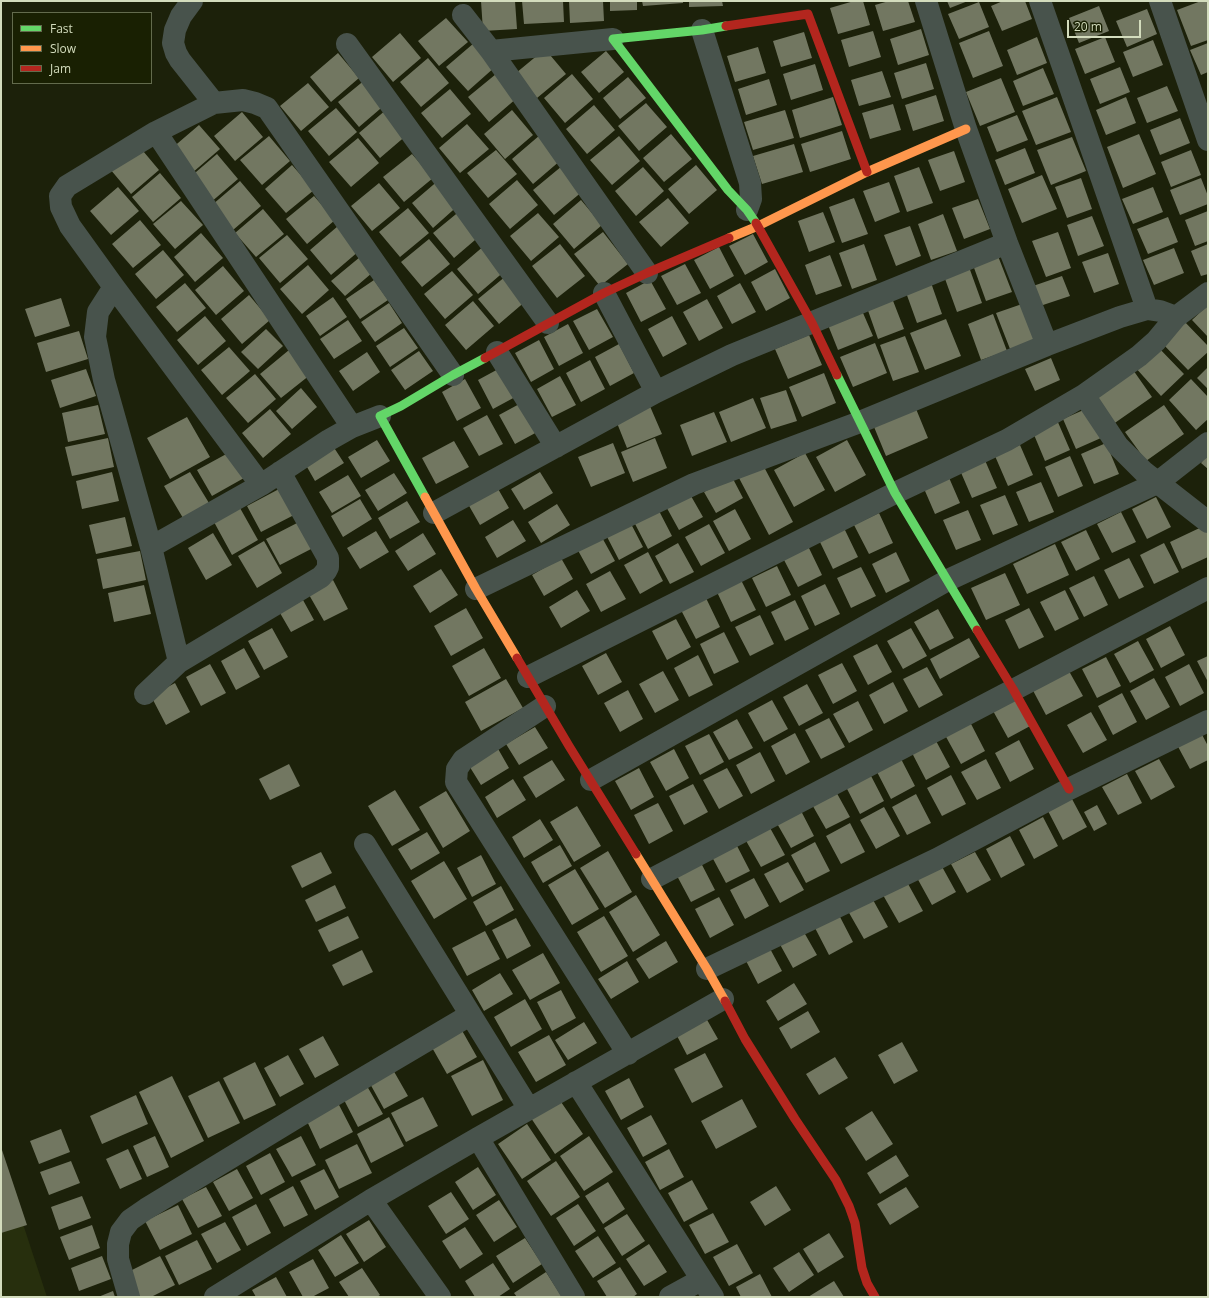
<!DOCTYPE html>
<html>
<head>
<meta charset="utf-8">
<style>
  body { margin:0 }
  #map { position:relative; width:1209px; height:1298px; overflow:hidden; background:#1c210a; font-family:"Open Sans",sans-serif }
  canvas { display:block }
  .frame { position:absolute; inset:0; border:2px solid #d3dcbd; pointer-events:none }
  .legend { position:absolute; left:12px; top:12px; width:140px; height:72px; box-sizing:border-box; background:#192002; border:1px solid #636b4d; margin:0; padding:5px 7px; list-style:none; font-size:12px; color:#d3dcbd }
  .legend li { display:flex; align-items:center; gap:8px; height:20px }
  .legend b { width:20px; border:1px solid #636b4d }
  .scale { position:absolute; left:1067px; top:20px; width:74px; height:18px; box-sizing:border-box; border:2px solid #d3dcbd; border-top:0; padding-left:5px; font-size:12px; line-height:14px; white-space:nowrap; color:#d3dcbd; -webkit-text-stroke:3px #192002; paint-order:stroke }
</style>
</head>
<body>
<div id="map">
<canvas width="1209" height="1298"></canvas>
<div class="frame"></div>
<ul class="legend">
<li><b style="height:5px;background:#63d668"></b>Fast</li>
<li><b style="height:5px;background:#ff974d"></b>Slow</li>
<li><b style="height:5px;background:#b3261e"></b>Jam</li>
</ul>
<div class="scale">20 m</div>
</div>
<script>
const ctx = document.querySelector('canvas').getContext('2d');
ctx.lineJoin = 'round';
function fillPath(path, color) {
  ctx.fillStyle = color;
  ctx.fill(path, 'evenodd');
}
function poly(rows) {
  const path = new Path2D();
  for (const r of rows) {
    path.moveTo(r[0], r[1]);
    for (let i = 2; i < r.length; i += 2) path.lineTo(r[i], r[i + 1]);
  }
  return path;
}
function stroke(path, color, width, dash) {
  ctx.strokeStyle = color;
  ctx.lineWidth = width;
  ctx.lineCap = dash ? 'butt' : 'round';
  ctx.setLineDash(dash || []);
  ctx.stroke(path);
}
const built = poly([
  [1,1157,47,1297,1,1297]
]);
const building = poly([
  [481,1,515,1,517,29,483,31],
  [522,1,563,1,564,22,524,24],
  [569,1,603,1,604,21,570,23],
  [610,1,637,1,637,10,610,11],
  [642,1,683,1,683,3,643,6],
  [689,1,722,1,723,6,689,7],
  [854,1,863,1,870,25,838,34,830,8],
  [889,1,908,1,915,22,883,31,875,5],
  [947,1,968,1,950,8],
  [1003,1,1025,1,1032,19,1002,31,991,6],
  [1201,1,1207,1,1208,4,1208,40,1191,46,1177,10],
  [979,2,989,27,959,39,948,14],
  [1099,6,1109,31,1079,43,1069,18],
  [1147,9,1157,34,1127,47,1116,21],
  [446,18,468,42,439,66,418,41],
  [921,29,929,55,898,65,890,39],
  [873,31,881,57,849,67,841,40],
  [989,31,1003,66,973,78,959,43],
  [804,32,812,58,781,67,773,41],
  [400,33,421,58,393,82,372,57],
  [1037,37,1047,63,1017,75,1007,50],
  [1105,37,1115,62,1085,74,1075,49],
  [1153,40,1163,65,1133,77,1123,52],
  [474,43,495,67,468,91,446,67],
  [1208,43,1208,72,1201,75,1190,50],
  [758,47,766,73,735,82,727,56],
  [545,49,566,74,537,98,516,73],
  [606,51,624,72,599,93,581,72],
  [338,53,359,78,331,102,310,77],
  [428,58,449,83,421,107,400,82],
  [926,63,934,89,902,99,894,73],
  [815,64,823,90,791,100,783,74],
  [1120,67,1130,92,1100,104,1090,79],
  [1043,68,1054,94,1023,106,1013,81],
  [882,71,891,97,859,106,851,80],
  [496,74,517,98,489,122,468,97],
  [572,74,593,99,565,123,544,98],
  [628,77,646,98,620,119,603,98],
  [1001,78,1015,112,980,126,966,92],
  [366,79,387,103,359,127,338,102],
  [769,79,777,105,746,115,738,89],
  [308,83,329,107,301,131,280,106],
  [1167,86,1178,111,1147,123,1137,98],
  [450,89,471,114,442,138,421,113],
  [936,95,944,121,913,131,905,105],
  [833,97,842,125,800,138,792,110],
  [1057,97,1071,132,1036,145,1022,111],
  [1126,97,1136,123,1106,135,1096,110],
  [646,103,667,127,639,151,618,126],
  [893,104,901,130,870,139,862,113],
  [594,105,615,130,587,154,566,129],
  [336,108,357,132,329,156,308,131],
  [387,109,408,134,380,158,359,133],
  [512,110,533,135,505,159,484,134],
  [785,110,794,138,753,150,744,122],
  [242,112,263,137,235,161,214,136],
  [1017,115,1028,140,997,152,987,127],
  [1180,118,1190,143,1160,155,1150,130],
  [467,124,489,149,460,173,439,148],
  [199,125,220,149,192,173,171,149],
  [842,131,851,159,810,172,801,144],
  [671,134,692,159,664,182,643,158],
  [1139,134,1156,174,1123,188,1107,147],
  [540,135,561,160,533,184,512,159],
  [269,136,290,161,262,185,240,160],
  [619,136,640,161,612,185,590,160],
  [1072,137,1086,171,1051,185,1037,150],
  [358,138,379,163,351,187,329,162],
  [794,144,803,172,762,184,753,156],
  [138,145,159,170,131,194,110,169],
  [1025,148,1035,173,1005,185,995,160],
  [496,150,517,174,488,198,467,173],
  [1191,150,1201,175,1171,187,1161,162],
  [954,151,965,182,940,191,928,160],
  [217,154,238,179,210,203,189,178],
  [412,154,433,178,404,202,383,177],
  [292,165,314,190,286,213,265,189],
  [696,165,717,190,689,214,668,189],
  [562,166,583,191,554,215,533,190],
  [643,167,664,191,636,216,615,191],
  [919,167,933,203,907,212,894,176],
  [160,173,181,198,153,222,132,197],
  [1042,175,1057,209,1022,223,1008,189],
  [1081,178,1092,209,1067,218,1055,187],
  [1201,178,1208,196,1208,204,1180,215,1170,190],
  [440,179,461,203,433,228,412,203],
  [517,180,538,205,510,229,489,204],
  [240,181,261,206,233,230,212,205],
  [889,182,900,212,875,222,863,191],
  [379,183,400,208,372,231,351,206],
  [118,187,139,211,111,235,90,211],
  [1153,187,1163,212,1133,224,1122,199],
  [314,196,335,220,307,244,286,219],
  [668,198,689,223,661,247,639,222],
  [854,198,868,234,842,243,829,207],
  [978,199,990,229,964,239,952,208],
  [581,200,602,225,574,249,553,224],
  [181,201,203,225,175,249,153,224],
  [408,208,429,233,400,257,379,232],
  [263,209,284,234,256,257,235,233],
  [461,210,482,234,454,258,433,233],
  [1208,211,1208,241,1195,246,1185,220],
  [823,212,835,242,809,252,798,221],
  [538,213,559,237,531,261,510,236],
  [943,214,957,251,931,260,918,224],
  [1092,216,1104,246,1078,256,1067,225],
  [1168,217,1178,242,1148,254,1137,229],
  [140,220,161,245,133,268,112,244],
  [338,226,359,251,331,275,310,250],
  [910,226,921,256,896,266,884,235],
  [603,232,628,264,600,286,574,254],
  [1058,232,1071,268,1046,277,1032,241],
  [201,233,223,258,195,282,174,257],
  [753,234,768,262,745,275,729,246],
  [287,235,308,259,280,283,259,258],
  [429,239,450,264,422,287,401,262],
  [560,244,585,276,557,298,532,266],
  [864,244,877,280,852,289,839,253],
  [1208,244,1208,274,1201,276,1191,251],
  [485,245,506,270,478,294,457,269],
  [719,247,734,276,710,289,694,260],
  [1174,248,1184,273,1154,285,1143,260],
  [163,250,184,275,156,299,135,274],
  [1108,253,1119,284,1094,293,1082,262],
  [830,255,842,286,816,295,805,265],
  [998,256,1012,292,986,301,973,265],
  [360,257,372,273,345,296,331,281],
  [685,264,701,293,677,305,661,276],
  [308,265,329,290,302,314,280,289],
  [223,266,244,291,216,315,195,290],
  [969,267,982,303,957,312,944,276],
  [775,269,790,298,766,311,751,282],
  [452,271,473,295,445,319,424,294],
  [506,276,527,300,499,324,478,299],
  [1062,276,1070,296,1040,306,1033,286],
  [929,277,942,314,917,323,904,287],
  [374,280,388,300,360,319,346,299],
  [650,280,666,309,641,322,626,293],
  [185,283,206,308,177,332,156,307],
  [740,283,756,312,732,324,717,296],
  [890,293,904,329,878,339,865,302],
  [249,295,270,320,242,344,221,319],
  [333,297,347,317,320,336,306,316],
  [61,298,70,326,35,337,25,309],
  [707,299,723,328,699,341,683,312],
  [473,301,494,326,466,350,445,325],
  [389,303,402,323,375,342,361,322],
  [1022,304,1036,340,1010,349,996,313],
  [1208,305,1208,337,1192,320],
  [860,306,873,336,838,350,826,320],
  [597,309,613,337,589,350,573,321],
  [993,314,1007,351,981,360,968,324],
  [205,316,226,341,198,365,177,340],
  [672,316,687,344,663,357,648,329],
  [946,319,961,356,925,370,910,333],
  [348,320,362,341,334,359,320,339],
  [1183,320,1208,346,1208,352,1188,370,1160,341],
  [568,324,583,353,559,366,544,337],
  [404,328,418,348,390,367,376,346],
  [266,329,283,346,258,369,241,352],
  [79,331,88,359,46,372,37,343],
  [809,335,822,365,788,379,775,349],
  [905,336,919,372,893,381,880,345],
  [539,340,554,369,531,382,515,353],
  [875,343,887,373,853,387,840,357],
  [619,344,634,373,610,386,595,357],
  [1156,345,1184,374,1161,396,1134,366],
  [229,347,250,371,222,395,201,370],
  [289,350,310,375,281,398,260,374],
  [419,351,433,371,405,390,391,370],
  [367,352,380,372,353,391,339,371],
  [1051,358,1060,380,1035,391,1025,369],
  [590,360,605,389,581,402,566,373],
  [502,367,517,396,493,409,478,380],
  [1131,367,1152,397,1109,427,1088,397],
  [1208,367,1208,389,1197,378],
  [86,369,96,396,60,408,51,380],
  [824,373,836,403,802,417,789,387],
  [255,374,276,399,248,423,226,398],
  [560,376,576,405,552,417,537,389],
  [465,379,481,408,457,421,442,392],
  [1191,379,1208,397,1208,419,1196,430,1169,400],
  [301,388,317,407,292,429,276,411],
  [786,390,797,421,771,429,760,398],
  [753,398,766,428,731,442,719,412],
  [523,402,539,431,515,444,499,415],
  [649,404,662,434,627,448,615,418],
  [914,404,928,438,886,456,872,422],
  [98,405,105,434,68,442,62,413],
  [1164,405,1184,434,1146,461,1125,432],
  [1088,408,1101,438,1076,449,1063,419],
  [270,409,291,434,263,458,242,433],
  [714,412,727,442,692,456,680,425],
  [487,415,503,444,479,456,463,428],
  [187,417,210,457,170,479,147,438],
  [1057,420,1070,450,1045,461,1032,430],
  [108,438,114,467,72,476,65,447],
  [655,438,667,468,633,482,621,452],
  [377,440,390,461,361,478,348,457],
  [847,440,866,475,835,492,816,457],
  [454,441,469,467,436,484,422,458],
  [331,443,344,463,315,481,303,460],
  [613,443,625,473,591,487,578,457],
  [1106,443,1119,474,1094,484,1081,454],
  [1020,445,1033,475,1008,486,995,456],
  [230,452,244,478,212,496,197,470],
  [805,453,825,490,794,507,774,470],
  [1208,454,1208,469,1201,463],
  [1070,456,1083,486,1058,497,1045,467],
  [984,458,997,488,972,498,959,468],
  [763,465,793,522,769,535,739,478],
  [112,472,119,501,82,509,76,481],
  [190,472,209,503,183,518,164,486],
  [540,472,553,493,524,510,511,489],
  [394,473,407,493,378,511,365,490],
  [947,473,960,503,935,514,922,484],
  [348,475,361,496,332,513,319,492],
  [732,477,743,498,716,513,704,492],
  [1041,482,1054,512,1029,522,1016,492],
  [497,487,509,508,480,525,468,504],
  [279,489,294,515,261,532,247,506],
  [687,489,703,517,679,530,663,501],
  [1005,495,1018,525,993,535,980,505],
  [1156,497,1171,527,1147,539,1132,509],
  [360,499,372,519,343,537,331,516],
  [407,501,420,522,390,539,378,518],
  [557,504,570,525,541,543,528,522],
  [657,507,672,536,648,549,633,520],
  [240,508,258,540,232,555,214,522],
  [735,509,751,539,729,551,713,521],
  [968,510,981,540,956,550,943,520],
  [1121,512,1136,542,1112,553,1097,524],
  [879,513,893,543,869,554,854,525],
  [125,517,132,546,96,554,89,525],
  [628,518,643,547,619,560,604,531],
  [513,520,526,541,497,558,485,537],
  [299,522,313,548,280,565,266,539],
  [709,524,725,553,701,566,685,537],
  [1208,524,1208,557,1182,569,1170,542],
  [844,528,858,557,833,569,819,540],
  [1086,530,1100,559,1076,571,1061,542],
  [376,531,389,552,360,569,347,548],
  [599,532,615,561,591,574,575,545],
  [213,533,232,565,206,580,188,548],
  [423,533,436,554,408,571,395,551],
  [264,541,282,573,257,588,238,556],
  [678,543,694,572,670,584,655,556],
  [1164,543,1179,572,1154,584,1140,555],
  [1055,544,1069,575,1027,594,1013,564],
  [808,546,822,575,798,587,783,558],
  [140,551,146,580,103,589,97,559],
  [648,552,663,581,640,594,624,565],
  [896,552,910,581,886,593,872,564],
  [561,558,573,579,544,596,532,575],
  [1129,558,1144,587,1119,599,1104,570],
  [777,566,791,595,766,607,752,578],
  [861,567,876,596,851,608,837,578],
  [441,569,458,595,430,613,413,586],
  [610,571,626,599,601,612,586,584],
  [1005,573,1020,605,986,620,971,588],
  [1094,576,1108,605,1084,617,1069,588],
  [333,580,348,609,324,621,308,593],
  [741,580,756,610,731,622,717,592],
  [825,584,840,614,815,626,801,596],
  [144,585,151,614,114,622,108,593],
  [577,590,590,611,561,628,549,607],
  [1065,590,1079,619,1055,631,1040,602],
  [706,598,720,627,696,639,681,610],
  [303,600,314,620,291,632,280,613],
  [795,600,809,629,785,641,771,612],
  [466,608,483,638,451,656,434,626],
  [1029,608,1044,637,1019,649,1005,620],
  [938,609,954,638,930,650,914,622],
  [760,615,774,644,750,656,735,627],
  [676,619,691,647,667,660,652,631],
  [1170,626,1185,655,1161,668,1146,639],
  [272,628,288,657,264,670,248,641],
  [911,628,927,656,903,669,887,641],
  [724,632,739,662,714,674,700,644],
  [969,638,980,657,940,679,930,659],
  [1138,641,1154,670,1130,683,1114,654],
  [877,644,892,672,868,685,853,656],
  [244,648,260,677,236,690,221,661],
  [484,648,501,678,469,696,452,666],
  [606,653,622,682,598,695,582,666],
  [698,655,713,685,689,697,674,668],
  [1208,656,1208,682,1197,661],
  [1106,657,1121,686,1097,698,1082,669],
  [842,663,857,691,833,704,818,675],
  [210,664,226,693,201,706,186,677],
  [1065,664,1083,696,1046,715,1029,683],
  [1189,664,1204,693,1180,706,1165,677],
  [927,667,943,695,919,708,903,679],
  [663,671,679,700,655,713,639,684],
  [1154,678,1170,707,1146,720,1130,691],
  [506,679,523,708,481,731,465,702],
  [893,682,908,711,884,724,869,695],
  [175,683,190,712,166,725,151,696],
  [807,684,823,713,799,726,783,697],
  [628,690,643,719,620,732,604,703],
  [1122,693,1137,722,1113,735,1098,706],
  [1016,696,1032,725,1008,738,992,709],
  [772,700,788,729,764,742,748,713],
  [858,701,873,730,849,743,833,714],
  [1091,712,1107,740,1083,753,1067,725],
  [829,718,845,747,821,759,805,730],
  [737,719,753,748,729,760,713,732],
  [970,722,985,751,961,764,945,735],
  [535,727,548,748,519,765,506,744],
  [1198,727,1208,746,1208,760,1190,769,1175,741],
  [795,733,810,762,786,775,771,746],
  [709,734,724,762,700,775,685,746],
  [935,739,950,767,926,780,911,751],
  [1019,740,1034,769,1010,782,995,753],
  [497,747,509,768,481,785,468,764],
  [674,749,689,778,666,791,650,762],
  [760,752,775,781,751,794,736,765],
  [900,757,915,786,891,799,876,770],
  [986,759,1001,788,977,800,961,772],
  [1159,759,1175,787,1151,800,1135,771],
  [552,760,565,780,536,798,523,777],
  [289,764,300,786,270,800,259,779],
  [639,768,654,797,631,810,615,781],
  [727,768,743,796,719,809,703,780],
  [869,772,884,801,860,814,845,785],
  [1127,774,1142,803,1118,815,1102,787],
  [951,775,966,804,942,816,927,788],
  [513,779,526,800,497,818,485,797],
  [693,784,708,812,684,825,669,796],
  [834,788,850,817,826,829,810,801],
  [395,790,420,830,392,846,368,806],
  [446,791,470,831,443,848,419,807],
  [916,794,931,823,907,835,892,807],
  [1072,799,1087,827,1063,840,1048,811],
  [658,803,673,831,649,844,634,815],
  [1097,805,1107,824,1094,831,1084,812],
  [577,806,601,846,574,862,550,822],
  [799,807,814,836,791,848,775,820],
  [884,807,900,836,876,849,860,820],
  [1043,817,1058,846,1034,859,1019,830],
  [540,819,553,840,524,858,512,837],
  [850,823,865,852,841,864,826,836],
  [769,826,785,855,761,867,745,839],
  [427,832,440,853,411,870,398,849],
  [1010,836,1025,865,1001,878,986,849],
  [735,842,750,871,726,883,711,855],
  [815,842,830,871,806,883,791,855],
  [560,845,572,866,543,883,531,862],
  [608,851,632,892,605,908,580,868],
  [321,852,332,873,302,888,291,866],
  [975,852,991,880,967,893,951,864],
  [481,855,496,884,472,897,457,868],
  [444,861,467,899,434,919,411,881],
  [700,861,715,890,691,902,676,874],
  [788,862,804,890,780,903,764,874],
  [940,863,956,892,932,905,916,876],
  [575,869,599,909,572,925,548,885],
  [754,878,769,906,745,919,730,890],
  [907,882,923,911,899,923,883,895],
  [335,885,346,908,316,922,305,900],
  [501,886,514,910,486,926,473,902],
  [636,895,660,935,633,952,609,912],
  [719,897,734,925,710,938,695,909],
  [872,898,888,927,864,939,848,911],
  [838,913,853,942,829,955,814,926],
  [348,916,359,938,329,952,318,930],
  [604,916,628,956,601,972,577,932],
  [516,918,531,946,507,959,492,930],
  [801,927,817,955,793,968,777,939],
  [485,931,500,959,467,976,452,948],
  [666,941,678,962,649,979,636,959],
  [767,943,782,971,758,984,743,955],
  [362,950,373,972,343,986,332,965],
  [543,953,560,983,530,1000,512,970],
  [627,961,639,982,611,999,598,979],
  [500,973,513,994,484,1011,472,990],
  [794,983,807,1004,778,1021,766,1001],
  [561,990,576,1018,552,1031,537,1002],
  [525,999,542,1029,511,1047,494,1017],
  [808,1011,820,1032,791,1049,779,1028],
  [706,1018,718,1039,687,1055,676,1034],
  [584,1022,597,1043,568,1060,555,1040],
  [460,1027,477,1057,447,1074,430,1044],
  [549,1035,566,1065,536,1082,518,1052],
  [323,1036,339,1065,315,1078,299,1049],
  [902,1042,918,1071,894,1084,878,1055],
  [705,1053,723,1087,692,1103,674,1069],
  [288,1055,304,1084,280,1097,264,1068],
  [835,1057,848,1078,819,1095,806,1074],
  [483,1060,503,1100,472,1116,451,1076],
  [255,1062,276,1105,244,1120,223,1078],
  [392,1068,408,1096,384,1109,368,1080],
  [172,1076,204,1141,171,1158,139,1092],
  [629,1078,644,1107,621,1120,605,1091],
  [219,1081,240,1123,208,1138,188,1096],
  [367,1086,383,1114,358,1127,343,1098],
  [136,1095,148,1124,102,1144,90,1116],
  [423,1097,438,1126,406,1142,391,1113],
  [559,1099,583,1134,555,1154,531,1118],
  [742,1099,757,1127,716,1149,701,1121],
  [338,1103,353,1132,320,1149,306,1119],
  [872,1111,893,1144,866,1161,845,1128],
  [651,1115,667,1144,643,1157,627,1128],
  [389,1117,404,1146,371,1163,357,1134],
  [527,1124,551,1160,522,1179,498,1144],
  [61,1129,70,1152,39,1164,30,1141],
  [155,1136,169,1167,147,1177,133,1146],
  [301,1136,316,1165,292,1177,276,1149],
  [589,1136,613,1172,584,1191,560,1156],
  [357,1144,372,1173,339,1189,325,1160],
  [1,1147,27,1225,1,1233],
  [128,1149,142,1179,120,1189,106,1159],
  [669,1149,684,1177,660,1190,645,1162],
  [270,1153,285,1182,261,1195,246,1166],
  [896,1155,909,1176,880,1194,867,1173],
  [71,1161,80,1183,49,1195,40,1172],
  [556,1161,580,1197,551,1216,527,1181],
  [478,1167,496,1195,473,1210,455,1182],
  [237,1169,253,1198,229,1211,213,1182],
  [324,1169,339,1197,315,1210,300,1181],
  [692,1180,708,1209,684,1222,668,1193],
  [608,1182,625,1209,603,1224,585,1196],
  [293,1186,308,1215,284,1227,269,1199],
  [776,1186,791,1210,765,1226,750,1202],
  [206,1187,222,1216,198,1228,182,1199],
  [906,1187,919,1207,890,1225,877,1204],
  [451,1192,469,1219,446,1234,428,1206],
  [82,1196,91,1218,59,1230,51,1207],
  [499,1200,517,1227,494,1242,476,1215],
  [256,1204,271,1233,247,1246,232,1217],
  [578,1204,596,1231,574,1246,556,1218],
  [178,1205,192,1234,160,1250,145,1221],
  [713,1213,729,1242,705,1254,689,1225],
  [627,1214,645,1241,622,1256,604,1228],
  [369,1220,386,1247,364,1262,346,1234],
  [225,1222,241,1250,217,1263,201,1234],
  [92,1225,100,1248,69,1260,60,1237],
  [465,1227,483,1254,460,1269,442,1241],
  [829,1233,844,1257,818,1273,803,1249],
  [341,1235,359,1263,335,1277,318,1250],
  [598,1236,616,1263,593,1278,575,1251],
  [525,1238,542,1264,513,1283,496,1256],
  [197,1240,212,1269,179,1285,165,1256],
  [649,1244,667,1272,644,1286,626,1259],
  [737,1244,753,1273,729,1286,713,1257],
  [799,1252,814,1275,789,1292,773,1268],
  [102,1256,111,1279,79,1291,71,1268],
  [160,1256,175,1285,151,1297,140,1297,128,1272],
  [313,1259,329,1288,312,1297,303,1297,289,1272],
  [493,1263,510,1289,498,1297,475,1297,465,1281],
  [620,1267,637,1294,633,1297,607,1297,597,1281],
  [362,1268,380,1295,377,1297,349,1297,339,1282],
  [546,1272,562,1297,517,1297,514,1293],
  [760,1274,772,1297,741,1297,736,1287],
  [276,1277,287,1297,256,1297,252,1290],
  [834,1281,844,1297,808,1297],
  [113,1291,115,1297,98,1297]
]);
const street = poly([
  [192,1,181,16,175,30,173,43,176,53,180,60,214,103],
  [926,1,966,129,1007,243,1047,345],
  [1040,1,1147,309],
  [1160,1,1208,140],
  [463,15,491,51,647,273],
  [702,30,750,183,751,199,747,210],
  [347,44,548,323],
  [491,51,613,39],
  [156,132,352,427],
  [114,287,98,312,95,337,104,380,151,547],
  [604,293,656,392],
  [497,352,556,447],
  [1084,395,1118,446,1144,472,1208,522],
  [261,485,114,287,70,226,61,207,60,196,67,186,156,132,214,103,243,100,255,103,267,108,453,375],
  [434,513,656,392,732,355,1007,243],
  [476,589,694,484,860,422,1047,345,1120,317,1147,309,1160,311,1176,317],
  [179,662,151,547,261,485,329,440,352,427,380,416],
  [528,677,895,493,1007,440,1084,395,1139,356,1156,341,1176,317,1208,293],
  [145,694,179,662,321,577,326,571,328,567,328,558,280,472],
  [545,706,463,760,457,769,456,782,628,1054],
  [591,780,948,580,1157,483,1208,443],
  [365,844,529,1109],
  [652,879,1208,588],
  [707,969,937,859,1069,789,1208,721],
  [576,1082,713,1297],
  [478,1138,574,1297],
  [371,1200,440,1297],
  [129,1297,118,1259,118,1244,121,1232,130,1220,146,1209,299,1116,470,1015],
  [215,1297,371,1200,478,1138,723,999],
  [670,1297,701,1280]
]);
const fast = poly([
  [726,26,702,30,613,39,728,190,747,210,756,223],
  [837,375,895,493,977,630],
  [425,497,380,416,401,406,453,375,485,358]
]);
const slow = poly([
  [729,238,758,226,867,172,966,129],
  [425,497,476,589,517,658],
  [636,854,707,969,725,1001]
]);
const jam = poly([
  [726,26,808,14,867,172],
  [756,223,812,323,837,375],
  [485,358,604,293,647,273,729,238],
  [977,630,1013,689,1069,789],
  [517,658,569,746,636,854],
  [725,1001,745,1039,795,1119,836,1180,849,1206,855,1223,862,1268,867,1283,875,1297]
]);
fillPath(built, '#272f0d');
fillPath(building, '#727761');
stroke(street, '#48534c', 22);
stroke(fast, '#63d668', 9);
stroke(slow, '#ff974d', 9);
stroke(jam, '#b3261e', 9);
</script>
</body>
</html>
